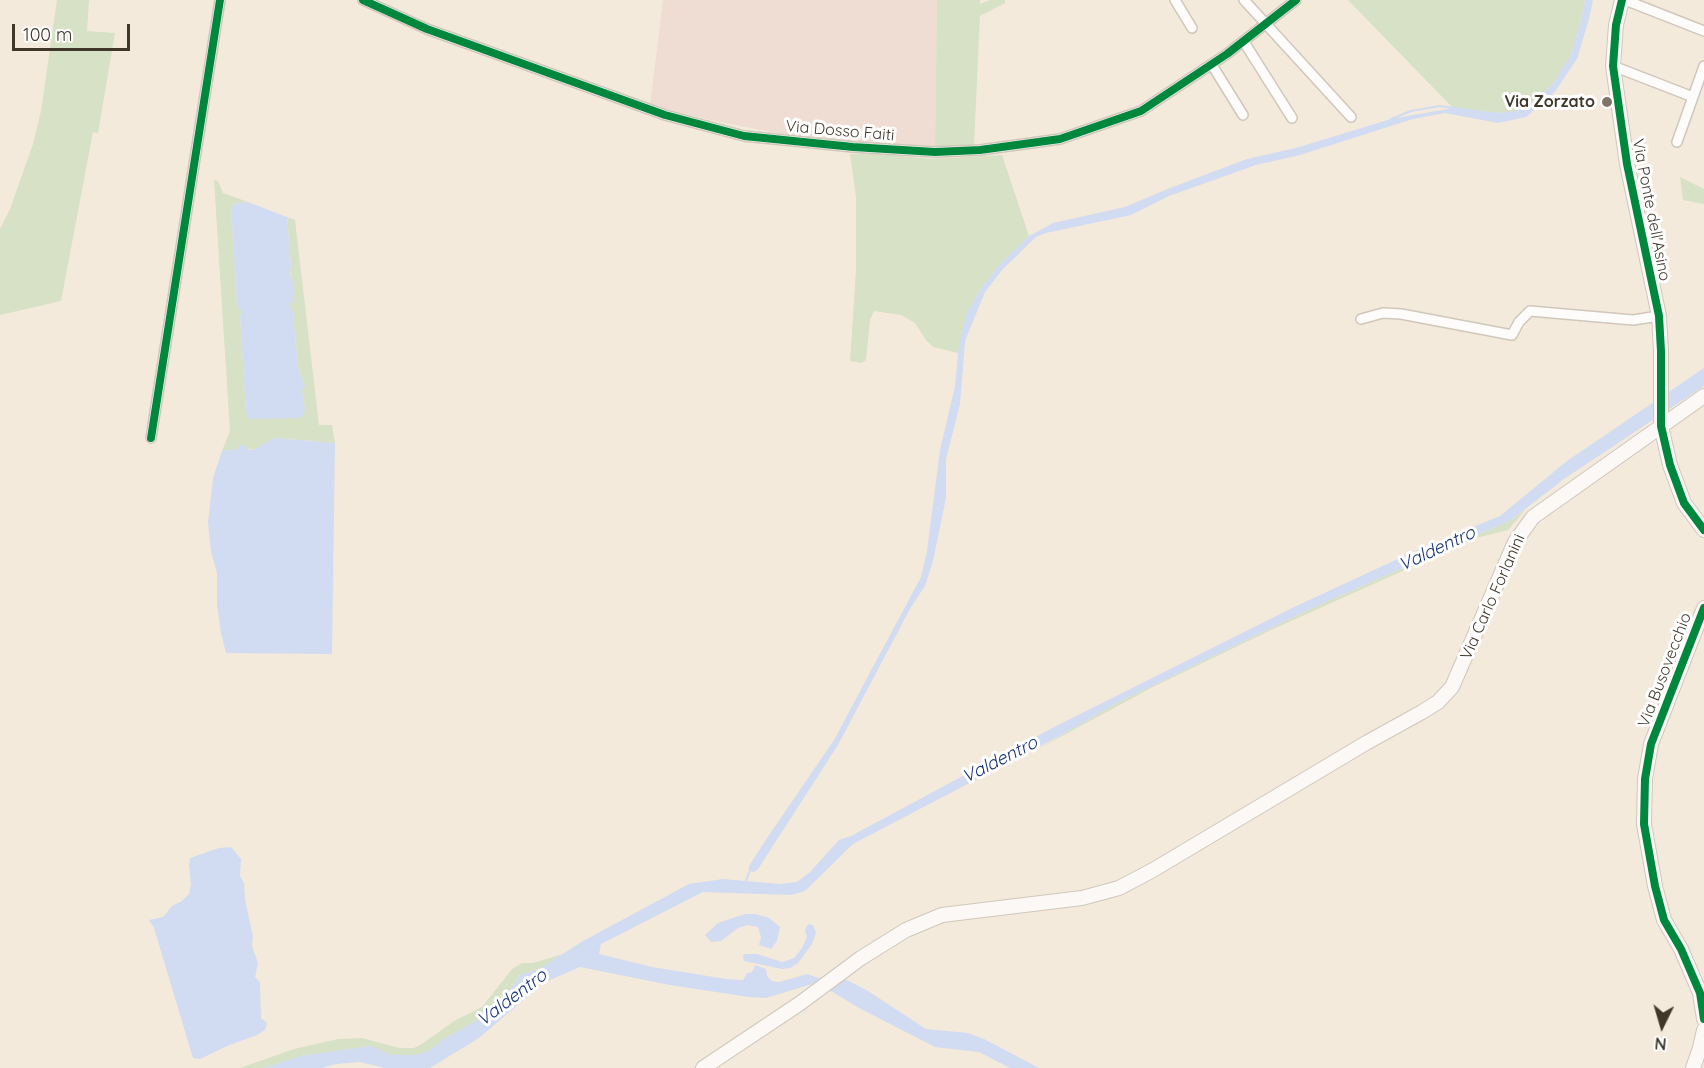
<!DOCTYPE html>
<html>
<head>
<meta charset="utf-8">
<style>
  body { margin:0 }
  #map { position:relative; width:1704px; height:1068px; overflow:hidden; background:#f4eadc; font-family:Quicksand,sans-serif }
  canvas { display:block }
  .north { position:absolute; left:1632px; top:996px; width:60px; height:60px; -webkit-text-stroke:4px #fff; paint-order:stroke; rotate:185deg; font-size:16px; font-weight:700; line-height:24px; text-align:center; color:#40372a }
  .north::after { content:''; display:block; margin:auto; width:21px; height:27px; background:#40372a; clip-path:polygon(50% 0,100% 100%,50% 72%,0 100%) }
  .scale { position:absolute; left:12px; top:24px; width:118px; height:27px; box-sizing:border-box; border:3px solid #40372a; border-top:0; padding-left:8px; font-size:18px; line-height:21px; white-space:nowrap; color:#40372a; -webkit-text-stroke:4px #fff; paint-order:stroke }
</style>
</head>
<body>
<div id="map">
<canvas width="1704" height="1068"></canvas>
<div class="north">N</div>
<div class="scale">100 m</div>
</div>
<script>
const ctx = document.querySelector('canvas').getContext('2d');
ctx.lineJoin = 'round';
function fillPath(path, color) {
  ctx.fillStyle = color;
  ctx.fill(path, 'evenodd');
}
function poly(rows) {
  const path = new Path2D();
  for (const r of rows) {
    path.moveTo(r[0], r[1]);
    for (let i = 2; i < r.length; i += 2) path.lineTo(r[i], r[i + 1]);
  }
  return path;
}
function stroke(path, color, width, dash) {
  ctx.strokeStyle = color;
  ctx.lineWidth = width;
  ctx.lineCap = dash ? 'butt' : 'round';
  ctx.setLineDash(dash || []);
  ctx.stroke(path);
}
function write(font, color, halo, rows, align = 'center') {
  ctx.font = font + ' Quicksand,sans-serif';
  ctx.lineWidth = 6;
  ctx.setLineDash([]);
  ctx.textBaseline = 'middle';
  ctx.strokeStyle = halo;
  ctx.fillStyle = color;
  for (const [text, x, y, turn = 0] of rows) {
    ctx.save();
    ctx.translate(x, y);
    ctx.rotate((+turn || 0) * Math.PI / 180);
    ctx.textAlign = isNaN(turn) ? turn : align;
    if (halo) ctx.strokeText(text, 0, 0);
    ctx.fillText(text, 0, 0);
    ctx.restore();
  }
}
const industrial = poly([
  [663,0,937,0,935,147,845,142,792,136,706,119,650,105]
]);
const green = poly([
  [57,0,89,0,87,31,115,33,98,133,93,132,61,301,0,315,0,229,10,209,33,144,41,111],
  [937,0,980,0,980,4,990,0,1005,0,1005,3,980,16,974,145,935,147],
  [1348,0,1585,0,1581,21,1571,54,1553,84,1529,106,1516,111,1502,113,1453,108],
  [850,154,880,154,930,159,1002,155,1029,236,1001,263,981,288,967,312,958,353,933,347,926,340,915,323,901,315,874,311,870,320,866,360,861,363,850,361,856,270,856,197],
  [1680,177,1704,189,1704,204,1683,200],
  [214,180,218,181,223,193,248,202,235,204,231,207,237,306,242,311,240,316,246,413,305,409,302,391,305,387,298,368,293,312,289,305,291,265,287,217,295,220,319,425,332,425,335,443,275,438,253,450,247,448,222,451,230,431,229,416],
  [1526,509,1508,530,1476,538,1271,630,1153,687,1027,755,1117,703,1308,610,1511,520],
  [563,954,539,969,520,975,509,992,483,1017,444,1039,430,1050,417,1055,392,1055,371,1046,301,1056,264,1068,240,1068,294,1049,338,1039,362,1038,399,1048,414,1048,422,1044,454,1021,482,1007,512,969,522,963,533,963]
]);
const water = poly([
  [1585,0,1593,0,1589,19,1577,59,1554,93,1526,117,1498,123,1445,113,1413,119,1300,155,1256,165,1169,196,1131,215,1046,233,1036,237,1003,269,985,292,965,341,960,404,946,459,946,498,933,561,925,586,911,607,838,745,758,869,754,872,749,871,749,866,765,841,834,740,921,577,927,551,940,450,955,386,959,344,967,312,981,288,1001,263,1029,236,1053,223,1125,207,1170,188,1247,159,1296,148,1391,119,1453,108,1502,113,1516,111,1529,106,1553,84,1571,54,1581,21],
  [248,202,287,217,291,265,290,276,293,282,293,301,289,305,293,312,298,368,305,387,302,391,305,409,303,415,299,418,248,419,246,413,240,316,242,311,237,306,231,207,235,204],
  [1704,368,1704,386,1564,479,1511,520,1308,610,1117,703,1067,732,853,844,805,891,791,895,703,892,601,944,599,954,652,967,726,979,743,980,747,973,752,972,755,965,766,969,767,976,772,981,779,982,807,974,822,979,812,984,766,998,749,997,670,985,580,967,543,983,479,1038,430,1068,385,1068,360,1062,336,1064,322,1068,264,1068,301,1056,371,1046,392,1055,417,1055,430,1050,444,1039,483,1017,509,992,520,975,539,969,583,941,689,884,723,879,780,884,797,882,810,872,839,840,851,836,1054,727,1292,608,1419,549,1500,516,1567,461],
  [275,438,335,443,332,654,226,653,221,633,217,605,217,573,211,552,208,522,213,478,222,451,238,449,241,445,244,445,250,450,253,450],
  [231,847,241,859,240,876,244,883,245,899,253,937,252,946,258,963,255,977,260,982,261,1018,267,1023,265,1030,257,1035,227,1046,200,1059,193,1058,154,928,149,920,163,917,172,906,182,901,189,894,191,884,189,866,190,858,219,848],
  [745,914,756,914,769,918,780,927,777,941,771,949,759,945,761,937,758,927,748,925,738,928,721,941,711,942,705,935,718,923],
  [808,924,813,925,816,933,812,944,798,963,790,968,782,969,744,961,743,956,745,954,757,954,782,962,794,958,802,948,807,937,805,930],
  [839,976,868,991,926,1029,968,1033,984,1039,1039,1068,1010,1068,979,1052,935,1047,859,1008,826,988]
]);
const stream = poly([
  [1391,119,1411,111,1440,106,1482,112],
  [746,881,750,870]
]);
const street = poly([
  [363,0,427,29,665,115,744,136,853,147,935,152,980,150,1060,139,1141,111,1227,54,1296,0],
  [1175,0,1192,28],
  [1244,0,1351,117],
  [1625,0,1704,31],
  [1244,42,1292,118],
  [1212,65,1243,115],
  [1613,66,1693,97],
  [1677,142,1704,66],
  [1361,319,1383,313,1401,314,1512,335,1519,322,1530,311,1633,320,1659,316],
  [151,438,220,0]
]);
const secondary = poly([
  [1622,0,1616,25,1613,66,1627,164,1659,316,1661,351,1661,426,1670,465,1684,503,1704,530],
  [1704,608,1651,744,1645,779,1644,824,1655,886,1664,920,1681,949,1700,993,1704,1019],
  [703,1068,799,1004,861,958,906,930,942,915,1082,898,1119,888,1153,870,1366,743,1422,712,1438,702,1452,687,1515,542,1533,517,1704,396],
  [1693,1068,1700,1048,1704,1030]
]);
const cycleway = poly([
  [363,0,427,29,665,115,744,136,853,147,935,152,980,150,1060,139,1141,111,1227,54,1296,0],
  [1622,0,1616,25,1613,66,1627,164,1659,316,1661,351,1661,426,1670,465,1684,503,1704,530],
  [151,438,220,0],
  [1704,608,1651,744,1645,779,1644,824,1655,886,1664,920,1681,949,1700,993,1704,1019]
]);
const markers = [
  [1607,102,6,"#7f7668"]
];
const poiNames = [
  ["Via Zorzato",1595,102]
];
const streetNames = [
  ["Via Dosso Faiti",840,131,5],
  ["Via Ponte dell'Asino",1651,210,79],
  ["Via Carlo Forlanini",1493,597,-66],
  ["Via Busovecchio",1665,670,-69]
];
const waterNames = [
  ["Valdentro",1437,549,-25],
  ["Valdentro",1000,760,-27],
  ["Valdentro",512,998,-37]
];
fillPath(industrial, '#efdcd3');
fillPath(green, '#d6e1c5');
fillPath(water, '#d1dbf1');
stroke(stream, '#d1dbf1', 2);
stroke(street, '#d0c7bb', 12);
stroke(secondary, '#d0c7bb', 16);
stroke(street, '#fdfcfa', 9);
stroke(secondary, '#fbf8f6', 14);
stroke(cycleway, '#00873e', 8);
for (const [x, y, r, color] of markers) {
  const dot = new Path2D();
  dot.arc(x, y, r, 0, 2 * Math.PI);
  ctx.fillStyle = color;
  ctx.fill(dot);
  stroke(dot, '#fff', 2);
}
write('bold 16px', '#40372a', '#fff', poiNames, 'right');
write('16px', '#40372a', '#fff', streetNames);
write('italic 18px', '#153176', '#fff', waterNames);
</script>
</body>
</html>
